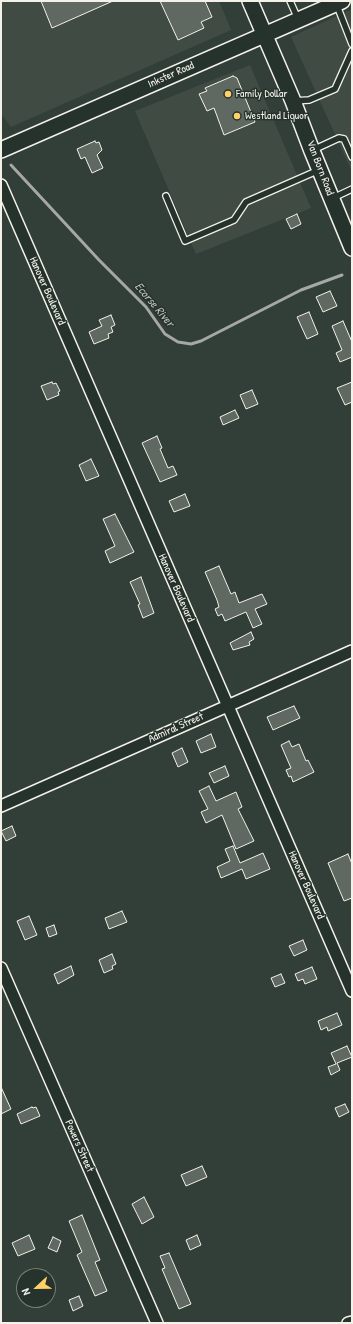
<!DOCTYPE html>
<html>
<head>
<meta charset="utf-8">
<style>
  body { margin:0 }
  #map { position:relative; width:353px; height:1324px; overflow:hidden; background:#323e38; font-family:"Patrick Hand",sans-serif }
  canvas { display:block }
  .frame { position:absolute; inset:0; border:2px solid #f4f1e8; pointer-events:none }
  .north { position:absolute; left:16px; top:1268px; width:40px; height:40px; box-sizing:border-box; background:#26332d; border:1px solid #787f78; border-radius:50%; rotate:248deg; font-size:11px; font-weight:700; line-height:16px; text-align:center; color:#f4f1e8 }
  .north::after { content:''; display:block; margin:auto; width:14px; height:18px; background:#ffd166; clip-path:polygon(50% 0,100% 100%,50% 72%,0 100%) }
</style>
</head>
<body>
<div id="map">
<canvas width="353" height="1324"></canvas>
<div class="frame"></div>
<div class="north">N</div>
</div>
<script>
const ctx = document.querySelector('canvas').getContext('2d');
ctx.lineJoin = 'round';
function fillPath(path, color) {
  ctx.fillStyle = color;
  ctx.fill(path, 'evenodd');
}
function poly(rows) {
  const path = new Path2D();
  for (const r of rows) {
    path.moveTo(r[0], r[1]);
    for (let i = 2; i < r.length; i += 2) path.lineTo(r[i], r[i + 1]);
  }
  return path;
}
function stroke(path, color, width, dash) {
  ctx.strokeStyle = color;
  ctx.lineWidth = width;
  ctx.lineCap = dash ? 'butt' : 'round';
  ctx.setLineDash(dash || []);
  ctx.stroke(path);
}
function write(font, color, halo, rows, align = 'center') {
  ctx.font = font + ' "Patrick Hand",sans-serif';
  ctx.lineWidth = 3;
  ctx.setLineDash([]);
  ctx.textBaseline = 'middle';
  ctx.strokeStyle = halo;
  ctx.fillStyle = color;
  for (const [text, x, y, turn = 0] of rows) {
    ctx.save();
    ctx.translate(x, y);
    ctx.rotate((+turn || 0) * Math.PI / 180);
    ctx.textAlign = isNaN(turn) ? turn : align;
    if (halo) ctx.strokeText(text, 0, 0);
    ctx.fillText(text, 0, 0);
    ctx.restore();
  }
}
const built = poly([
  [1,1,219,1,231,30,11,127,1,114],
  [352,9,352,172,291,37],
  [250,65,311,208,196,254,135,111]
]);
const stream = poly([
  [11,165,99,260,146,307,165,334,178,342,191,344,201,341,301,290,342,275]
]);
const building = poly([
  [41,1,113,1,52,28,41,1],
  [160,1,205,1,212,17,201,22,204,28,178,40,160,1],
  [233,76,237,78,255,122,224,135,214,108,207,111,199,94,207,91,205,88,233,76],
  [95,141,96,143,99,142,102,150,97,155,103,168,92,173,85,157,81,159,77,149,95,141],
  [297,214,301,224,291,229,286,219,297,214],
  [330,291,337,306,323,312,316,297,330,291],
  [309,312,318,334,307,339,297,317,309,312],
  [111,315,115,325,111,327,113,332,108,334,109,338,94,344,89,332,102,326,99,320,111,315],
  [343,321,352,342,352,357,340,362,336,353,342,350,332,326,343,321],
  [52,382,53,384,56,383,60,391,58,392,59,395,47,400,41,386,52,382],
  [352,382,352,402,345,405,337,388,352,382],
  [252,390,258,404,246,409,240,395,252,390],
  [235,410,239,418,223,425,220,417,235,410],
  [157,436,162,448,160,449,168,468,173,466,177,475,160,482,142,443,157,436],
  [91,459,99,476,86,481,79,465,91,459],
  [185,494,190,506,174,512,169,501,185,494],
  [115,514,134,552,110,563,105,551,115,546,103,519,115,514],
  [219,566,231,594,235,592,239,603,262,594,267,604,255,609,262,624,253,628,246,612,225,621,222,614,218,616,215,609,219,607,217,600,205,572,219,566],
  [141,577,154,613,143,618,138,605,140,604,130,582,141,577],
  [251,632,254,639,249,642,250,645,233,650,230,643,251,632],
  [294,706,300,718,273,730,267,717,294,706],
  [211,734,216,747,201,753,196,741,211,734],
  [289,741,292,747,299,744,306,761,308,760,314,772,293,782,291,776,289,777,286,770,291,768,281,745,289,741],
  [182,748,188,762,178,767,172,753,182,748],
  [225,766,229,776,214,783,209,773,225,766],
  [209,786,216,801,236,792,242,807,238,809,254,841,236,849,222,815,206,823,201,812,208,809,199,791,209,786],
  [12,826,16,836,6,841,1,831,12,826],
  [233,846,240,863,263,853,270,869,246,879,242,869,221,878,217,867,230,861,225,849,233,846],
  [348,854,352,864,352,898,344,901,328,863,348,854],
  [122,911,127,922,109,929,105,918,122,911],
  [29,916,37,935,25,940,17,921,29,916],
  [54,925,57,934,49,937,46,928,54,925],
  [303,940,307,950,294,956,289,946,303,940],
  [112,954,116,964,112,966,113,969,104,973,99,960,112,954],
  [71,966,74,975,58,984,54,974,71,966],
  [312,967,317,979,305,984,303,979,298,981,295,974,312,967],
  [281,974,285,983,275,987,271,978,281,974],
  [337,1013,342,1025,328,1031,327,1027,321,1030,318,1021,337,1013],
  [347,1046,352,1057,337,1063,340,1070,331,1075,328,1067,336,1064,331,1053,347,1046],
  [1,1087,11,1109,1,1114,1,1087],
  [345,1104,349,1112,339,1117,335,1108,345,1104],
  [32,1107,33,1108,36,1107,40,1116,21,1124,17,1114,32,1107],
  [202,1166,207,1177,186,1186,181,1175,202,1166],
  [144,1197,154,1217,142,1224,132,1204,144,1197],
  [82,1215,100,1260,95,1262,107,1291,95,1296,77,1255,82,1252,69,1221,82,1215],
  [29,1235,35,1249,18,1256,12,1243,29,1235],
  [197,1235,201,1245,190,1250,186,1240,197,1235],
  [53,1237,61,1241,57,1252,48,1248,53,1237],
  [169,1253,191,1304,179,1309,162,1269,165,1268,160,1256,169,1253],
  [79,1296,83,1306,73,1311,69,1300,79,1296]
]);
const lane = poly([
  [290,1,298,19],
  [336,3,352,44],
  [293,101,309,100,335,89,352,51],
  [313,150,339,138,344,139,352,157],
  [166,196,185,241,234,220,246,202,319,170],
  [333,198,352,189]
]);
const street = poly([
  [1,185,352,991],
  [1,806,352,651],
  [1,968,157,1323],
  [348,1323,352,1322]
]);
const secondary = poly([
  [250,1,293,101,312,151,352,248],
  [1,150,342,1]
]);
const markers = [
  [228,94,4,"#ffd166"],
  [237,116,4,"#ffd166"]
];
const streetNames = [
  ["Inkster Road",171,75,-24],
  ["Van Born Road",320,168,69],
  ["Hanover Boulevard",47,291,66],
  ["Hanover Boulevard",176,588,66],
  ["Admiral Street",176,728,-24],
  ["Hanover Boulevard",306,885,66],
  ["Powers Street",79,1146,66]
];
const poiNames = [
  ["Family Dollar",236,94],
  ["Westland Liquor",245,116]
];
const waterNames = [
  ["Ecorse River",154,305,50]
];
fillPath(built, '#404b44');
stroke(stream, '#a6a9a1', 3);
fillPath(building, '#5f6861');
stroke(building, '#f4f1e8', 1);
stroke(lane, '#f4f1e8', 8);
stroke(street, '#f4f1e8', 14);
stroke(secondary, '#f4f1e8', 18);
stroke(lane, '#26332d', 5.5);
stroke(street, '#26332d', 11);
stroke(secondary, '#26332d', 15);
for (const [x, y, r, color] of markers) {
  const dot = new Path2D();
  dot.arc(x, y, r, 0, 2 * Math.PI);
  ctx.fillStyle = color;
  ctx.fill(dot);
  stroke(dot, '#26332d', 1.5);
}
write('11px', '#f4f1e8', '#26332d', streetNames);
write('11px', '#f4f1e8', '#26332d', poiNames, 'left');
write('italic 12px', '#babbb3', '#26332d', waterNames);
</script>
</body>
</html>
